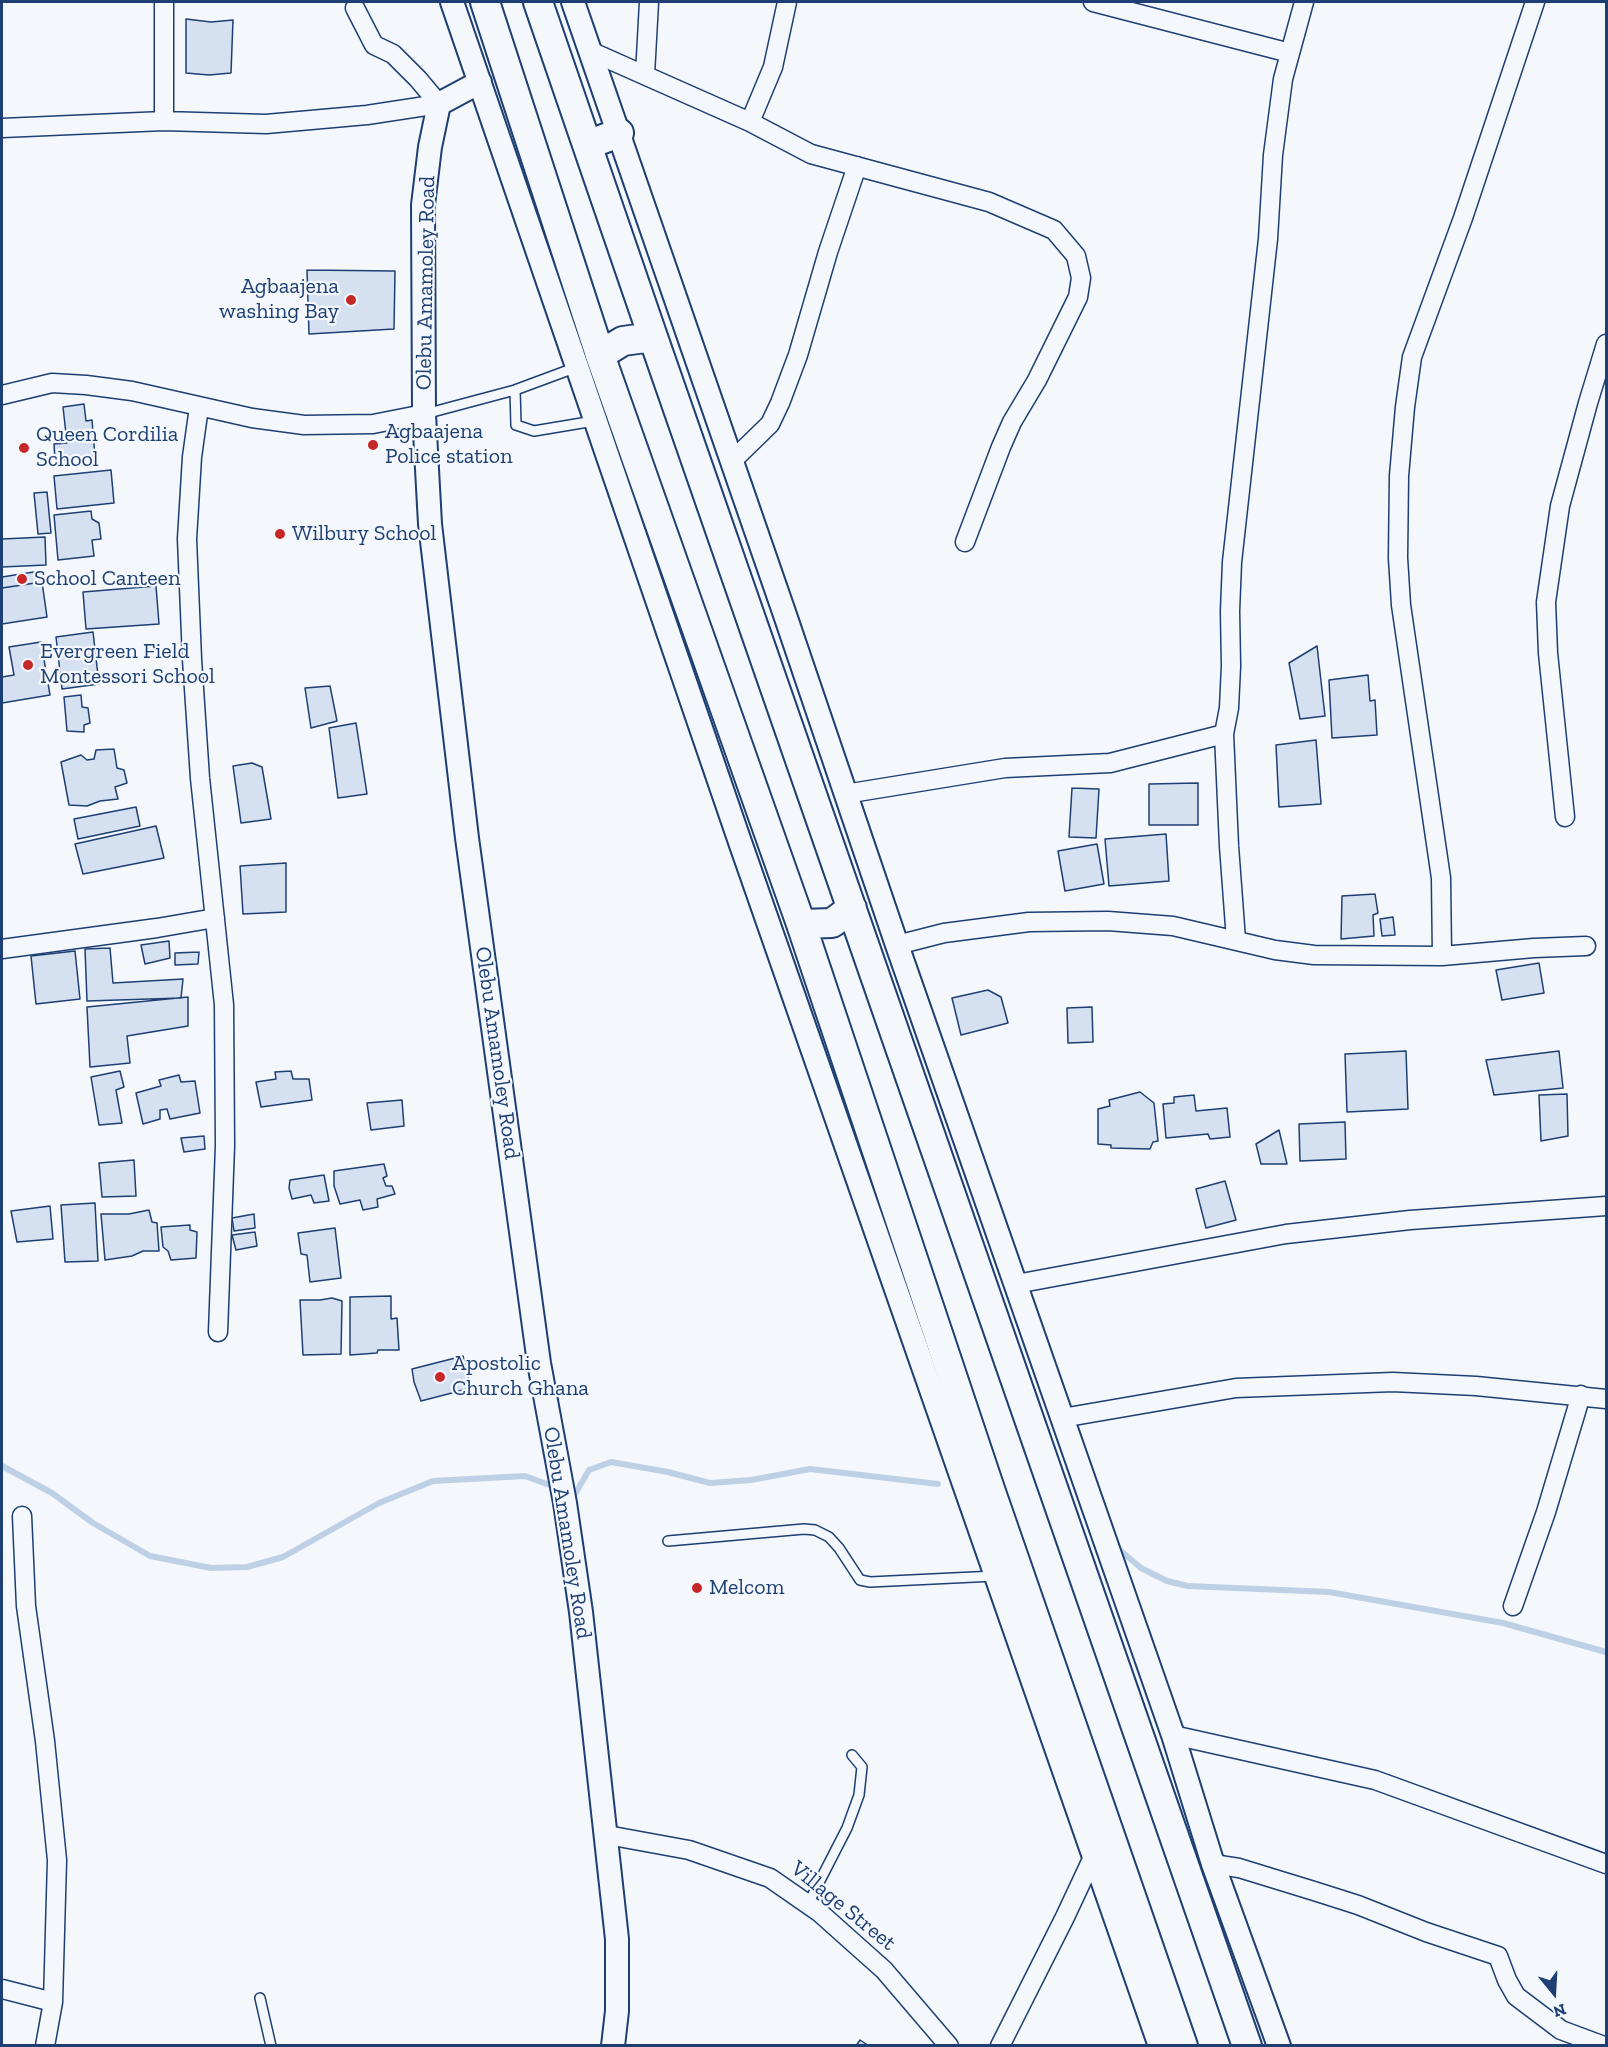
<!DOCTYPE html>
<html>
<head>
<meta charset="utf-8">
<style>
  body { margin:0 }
  #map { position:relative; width:1608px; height:2047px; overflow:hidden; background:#f4f7fb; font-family:"Zilla Slab",serif }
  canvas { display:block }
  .frame { position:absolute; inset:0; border:3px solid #1d3f73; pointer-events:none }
  .north { position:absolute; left:1524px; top:1963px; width:60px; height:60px; -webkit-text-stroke:4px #f4f7fb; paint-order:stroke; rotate:162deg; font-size:16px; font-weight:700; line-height:24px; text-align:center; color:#1d3f73 }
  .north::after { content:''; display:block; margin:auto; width:21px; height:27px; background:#1d3f73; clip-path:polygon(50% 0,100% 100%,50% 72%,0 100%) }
</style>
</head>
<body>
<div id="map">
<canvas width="1608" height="2047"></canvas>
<div class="frame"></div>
<div class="north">N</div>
</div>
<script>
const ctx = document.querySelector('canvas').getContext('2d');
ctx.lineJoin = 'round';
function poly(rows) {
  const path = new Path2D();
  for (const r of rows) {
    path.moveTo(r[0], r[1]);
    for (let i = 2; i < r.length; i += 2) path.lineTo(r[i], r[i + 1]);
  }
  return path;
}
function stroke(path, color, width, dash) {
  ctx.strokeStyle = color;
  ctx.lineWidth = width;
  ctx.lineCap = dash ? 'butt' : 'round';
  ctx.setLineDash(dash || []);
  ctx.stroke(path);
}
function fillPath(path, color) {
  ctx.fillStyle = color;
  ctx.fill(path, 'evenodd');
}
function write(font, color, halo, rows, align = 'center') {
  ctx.font = font + ' "Zilla Slab",serif';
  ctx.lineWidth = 4.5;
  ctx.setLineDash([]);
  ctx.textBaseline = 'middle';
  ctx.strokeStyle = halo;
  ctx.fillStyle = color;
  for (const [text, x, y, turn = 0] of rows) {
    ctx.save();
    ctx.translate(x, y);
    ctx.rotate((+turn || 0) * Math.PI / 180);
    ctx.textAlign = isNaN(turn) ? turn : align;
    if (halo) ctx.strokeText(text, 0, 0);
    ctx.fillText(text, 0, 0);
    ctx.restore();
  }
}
const stream = poly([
  [2,1466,52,1493,93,1523,150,1556,211,1568,247,1567,283,1557,379,1503,433,1481,525,1476,555,1487],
  [571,1498,572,1499,589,1470,611,1462,668,1472,710,1483,751,1480,810,1469,938,1484],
  [1115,1546,1141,1568,1167,1581,1188,1586,1329,1592,1503,1623,1606,1652]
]);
const building = poly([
  [186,19,211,22,233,20,231,73,209,75,186,73,186,19],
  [307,270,395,271,394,329,309,334,307,270],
  [84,404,86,421,92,420,95,456,55,461,54,444,67,443,63,407,84,404],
  [111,470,114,503,57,509,54,476,111,470],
  [47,492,51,533,38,534,34,493,47,492],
  [91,511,92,519,99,523,101,539,92,540,94,556,58,560,54,515,91,511],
  [45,537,46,565,2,567,2,539,45,537],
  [40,571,42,582,2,588,2,577,40,571],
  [42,582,47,617,2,624,2,588,42,582],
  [156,586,159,624,86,629,83,592,156,586],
  [93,632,99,684,62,689,56,637,93,632],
  [41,642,50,695,2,703,2,677,14,675,9,647,41,642],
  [1317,646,1325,716,1300,719,1289,663,1317,646],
  [1368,675,1370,701,1375,700,1377,735,1332,738,1329,680,1368,675],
  [330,686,337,721,311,728,305,688,330,686],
  [81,695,82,707,88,708,90,723,84,725,84,732,67,731,64,697,81,695],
  [356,723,367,794,338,798,329,728,356,723],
  [1316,740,1321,804,1279,807,1276,745,1316,740],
  [114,749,117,768,124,770,127,783,115,787,118,799,100,801,87,806,69,805,61,762,81,755,87,760,94,759,96,750,114,749],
  [252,763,262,767,271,819,241,823,233,766,252,763],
  [1198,783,1198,825,1149,825,1149,784,1198,783],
  [1072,788,1099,789,1096,838,1069,837,1072,788],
  [136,807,140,826,78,839,74,819,136,807],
  [156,826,164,858,83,874,75,844,156,826],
  [1166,834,1169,881,1109,886,1105,839,1166,834],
  [1097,844,1104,884,1065,891,1058,851,1097,844],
  [286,863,286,912,243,914,240,866,286,863],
  [1375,894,1378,913,1373,915,1374,936,1341,939,1342,896,1375,894],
  [1393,917,1395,935,1382,936,1380,919,1393,917],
  [169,941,170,958,145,964,141,945,169,941],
  [110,948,113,983,183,979,181,998,87,1001,85,949,110,948],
  [75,951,80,999,36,1004,31,956,75,951],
  [199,952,198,964,175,965,175,953,199,952],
  [1539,963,1544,993,1502,1000,1496,970,1539,963],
  [988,990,1001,997,1008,1023,961,1035,952,998,988,990],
  [188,997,188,1026,127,1036,130,1063,90,1067,87,1007,188,997],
  [1092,1007,1093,1042,1068,1043,1067,1008,1092,1007],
  [1406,1051,1408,1109,1347,1112,1345,1054,1406,1051],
  [1559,1051,1563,1088,1494,1095,1486,1060,1559,1051],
  [120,1071,124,1087,116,1090,122,1123,99,1125,91,1077,120,1071],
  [291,1071,293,1079,309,1079,312,1100,261,1107,256,1082,276,1079,275,1072,291,1071],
  [179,1075,181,1082,195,1081,200,1113,170,1119,167,1109,160,1110,160,1119,143,1124,136,1093,161,1086,159,1080,179,1075],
  [1140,1092,1154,1103,1158,1141,1153,1142,1150,1149,1111,1148,1111,1145,1098,1144,1098,1109,1110,1106,1109,1100,1140,1092],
  [1567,1094,1568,1136,1541,1141,1539,1095,1567,1094],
  [1194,1095,1196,1111,1227,1108,1230,1137,1210,1139,1208,1134,1166,1138,1163,1104,1174,1103,1174,1097,1194,1095],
  [402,1100,404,1126,371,1130,367,1103,402,1100],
  [1345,1122,1346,1159,1300,1161,1299,1124,1345,1122],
  [1279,1130,1287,1164,1261,1164,1256,1144,1279,1130],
  [204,1136,205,1149,184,1152,181,1138,204,1136],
  [134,1160,136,1196,102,1197,99,1163,134,1160],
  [384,1164,387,1176,383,1178,386,1186,392,1186,395,1194,377,1199,378,1207,363,1210,360,1200,340,1204,334,1186,334,1171,384,1164],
  [324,1175,329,1201,314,1203,311,1195,292,1199,289,1188,290,1180,324,1175],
  [1225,1181,1236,1220,1206,1228,1196,1189,1225,1181],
  [95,1203,98,1261,65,1262,61,1205,95,1203],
  [50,1206,53,1239,17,1242,11,1211,50,1206],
  [149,1210,152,1222,157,1223,159,1251,143,1251,132,1256,105,1260,101,1214,129,1214,149,1210],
  [254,1214,255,1228,234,1231,232,1218,254,1214],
  [190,1225,190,1230,197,1232,196,1258,171,1260,168,1251,163,1247,161,1227,190,1225],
  [335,1228,341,1278,310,1282,307,1255,301,1254,298,1233,335,1228],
  [255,1232,257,1246,236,1250,232,1235,255,1232],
  [391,1296,391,1319,397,1318,399,1350,378,1350,377,1353,350,1355,350,1297,391,1296],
  [332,1298,342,1301,341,1354,303,1355,300,1300,320,1300,332,1298],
  [463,1356,471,1388,421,1401,414,1382,412,1369,463,1356],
  [860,2040,869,2046,856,2046,860,2040]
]);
const service = poly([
  [515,390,516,425,534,431,594,421],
  [425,414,515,390,577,367],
  [668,1541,804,1529,815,1530,829,1537,839,1548,860,1580,870,1582,995,1576],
  [808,1904,847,1828,859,1795,862,1767,852,1755],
  [260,1998,271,2046]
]);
const minor = poly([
  [164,2,164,121],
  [1093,2,1290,53],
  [355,8,374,45,393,54,418,79,439,104],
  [590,51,750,122,811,154,989,202,1054,230,1076,256,1081,278,1078,297,1037,380,1012,422,1001,447,965,542],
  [645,75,649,2],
  [750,122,773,67,787,2],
  [2,128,164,121,266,124,367,115,439,104],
  [2,395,52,383,86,385,132,391,252,418,304,425,373,424,424,414],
  [199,407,192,457,187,539,192,659,200,778,224,1005,225,1146,218,1332],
  [731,462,770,424,780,403,798,355,828,252,857,166],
  [845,794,1005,768,1110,763,1224,734],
  [1565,817,1548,653,1546,602,1560,506,1588,403,1606,344],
  [1236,940,1229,846,1224,734,1229,708,1231,666,1230,611,1232,562,1268,239,1273,155,1283,79,1304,2],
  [897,945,944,933,1029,922,1108,921,1173,926,1275,950,1314,955,1442,956,1534,948,1586,946],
  [2,949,157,928,215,918],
  [1442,956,1441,878,1401,605,1398,558,1399,476,1405,407,1412,357,1463,218,1535,2],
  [1016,1284,1286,1234,1410,1220,1606,1206],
  [1062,1418,1236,1388,1393,1382,1476,1386,1606,1399],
  [22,1516,26,1606,45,1741,57,1860,53,2002,45,2046],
  [1513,1606,1546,1512,1581,1395],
  [1173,1735,1375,1780,1606,1864],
  [607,1835,689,1850,770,1878,819,1912,884,1970,949,2046],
  [1213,1864,1239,1868,1314,1891,1358,1905,1426,1932,1498,1956,1507,1980,1516,1996,1561,2030,1604,2046],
  [2,1989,53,2002],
  [1000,2046,1065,1917,1094,1855]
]);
const tertiary = poly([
  [452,2,740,842,1160,2046],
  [573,2,784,612,897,945,1173,1735,1213,1864,1279,2046],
  [480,82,439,104,430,147,423,205,424,414,430,524,467,838,539,1363,565,1503,581,1612,617,1939,617,2011,613,2046]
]);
const primary = poly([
  [485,2,600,355,801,924,990,1489,1183,2046],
  [538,2,653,337,1247,2046],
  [587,145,619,133],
  [600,355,623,341,653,337],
  [801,924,832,923,852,908]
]);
const markers = [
  [351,300,6,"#c62828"],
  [373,445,6,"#c62828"],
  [24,448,6,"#c62828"],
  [280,534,6,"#c62828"],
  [22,579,6,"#c62828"],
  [28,665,6,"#c62828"],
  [440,1377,6,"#c62828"],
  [697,1588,6,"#c62828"]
];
const streetNames = [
  ["Olebu Amamoley Road",426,283,-89],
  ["Olebu Amamoley Road",497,1053,82],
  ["Olebu Amamoley Road",567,1533,81],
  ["Village Street",843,1906,39]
];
const poiNames = [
  ["Agbaajena",339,287,"right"],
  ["washing Bay",339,312,"right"],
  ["Agbaajena",385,432],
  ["Police station",385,457],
  ["Queen Cordilia",36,435],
  ["School",36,460],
  ["Wilbury School",292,534],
  ["School Canteen",34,579],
  ["Evergreen Field",40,652],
  ["Montessori School",40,677],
  ["Apostolic",452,1364],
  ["Church Ghana",452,1389],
  ["Melcom",709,1588]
];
stroke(stream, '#bed0e5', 6);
fillPath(building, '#d5e0f0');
stroke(building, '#1d3f73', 1.5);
stroke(service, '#1d3f73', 12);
stroke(minor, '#1d3f73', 21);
stroke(tertiary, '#1d3f73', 26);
stroke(primary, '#1d3f73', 32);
stroke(service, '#f4f7fb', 9);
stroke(minor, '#f4f7fb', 18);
stroke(tertiary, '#f4f7fb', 22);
stroke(primary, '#f4f7fb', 28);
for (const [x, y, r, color] of markers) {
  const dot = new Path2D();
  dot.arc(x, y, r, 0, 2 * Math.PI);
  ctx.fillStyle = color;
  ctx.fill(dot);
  stroke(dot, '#f4f7fb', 2);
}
write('22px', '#1d3f73', '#f4f7fb', streetNames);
write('22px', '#1d3f73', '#f4f7fb', poiNames, 'left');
</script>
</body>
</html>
